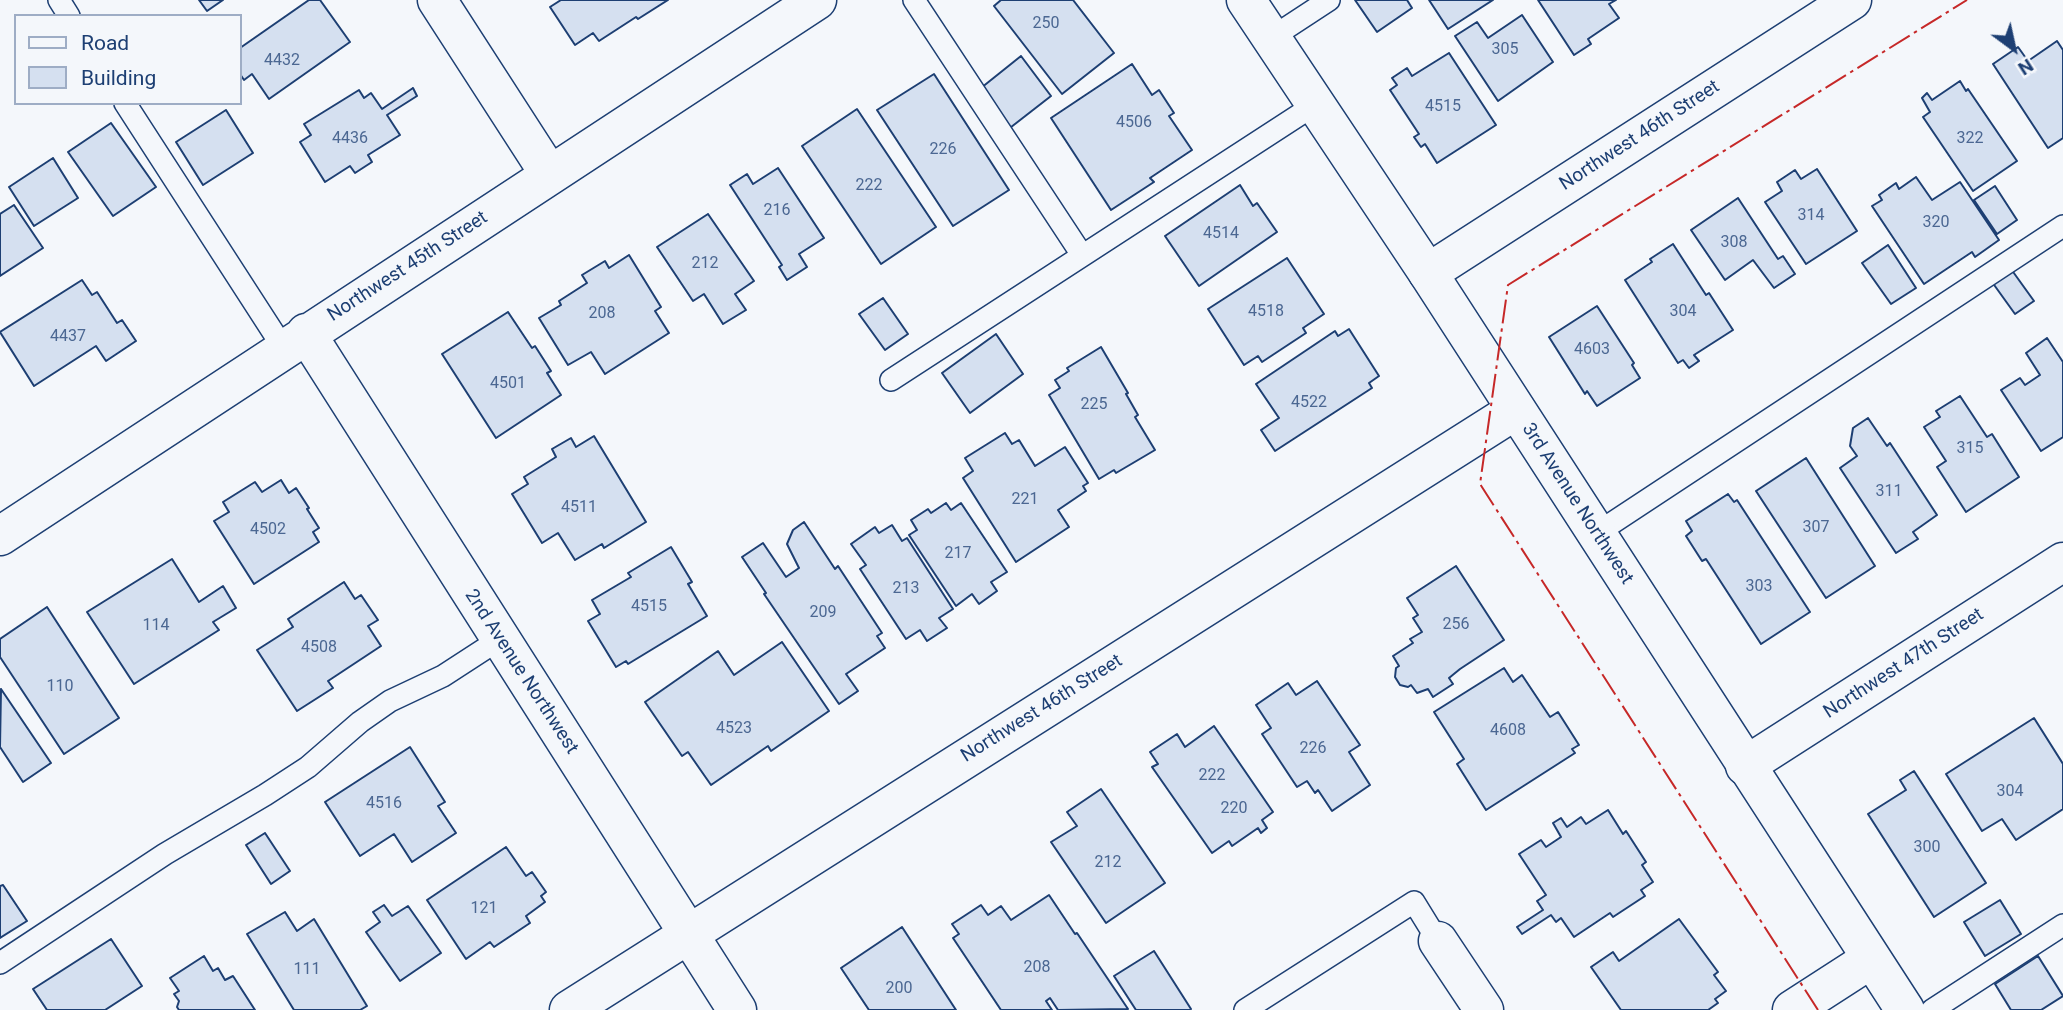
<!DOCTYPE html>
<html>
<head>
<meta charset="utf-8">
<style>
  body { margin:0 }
  #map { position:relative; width:2063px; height:1010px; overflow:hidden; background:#f4f7fb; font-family:Roboto,sans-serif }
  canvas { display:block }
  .legend { position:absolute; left:14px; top:14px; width:228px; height:91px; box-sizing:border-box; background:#f4f7fb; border:2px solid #9eadc5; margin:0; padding:9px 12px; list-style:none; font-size:21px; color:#1d3f73 }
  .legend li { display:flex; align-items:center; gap:14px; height:35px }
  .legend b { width:35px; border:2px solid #9eadc5 }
  .north { position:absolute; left:1979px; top:14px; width:70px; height:70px; -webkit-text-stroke:5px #f4f7fb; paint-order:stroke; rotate:147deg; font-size:19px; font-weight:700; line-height:28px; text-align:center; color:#1d3f73 }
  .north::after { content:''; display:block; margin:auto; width:24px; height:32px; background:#1d3f73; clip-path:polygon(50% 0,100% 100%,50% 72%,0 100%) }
</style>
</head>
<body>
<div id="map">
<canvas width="2063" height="1010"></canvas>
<ul class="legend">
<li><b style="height:9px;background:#f4f7fb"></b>Road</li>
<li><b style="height:19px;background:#d5e0f0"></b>Building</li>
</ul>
<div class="north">N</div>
</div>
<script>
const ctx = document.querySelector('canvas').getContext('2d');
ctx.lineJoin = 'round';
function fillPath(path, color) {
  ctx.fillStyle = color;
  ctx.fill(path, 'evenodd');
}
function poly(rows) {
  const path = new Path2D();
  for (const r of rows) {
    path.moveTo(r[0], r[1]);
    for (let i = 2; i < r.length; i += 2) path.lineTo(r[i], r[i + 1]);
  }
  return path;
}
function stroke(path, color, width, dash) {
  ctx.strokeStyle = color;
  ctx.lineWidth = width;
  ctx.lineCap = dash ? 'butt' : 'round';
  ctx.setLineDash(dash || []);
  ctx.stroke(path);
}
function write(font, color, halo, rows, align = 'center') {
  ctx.font = font + ' Roboto,sans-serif';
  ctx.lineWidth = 5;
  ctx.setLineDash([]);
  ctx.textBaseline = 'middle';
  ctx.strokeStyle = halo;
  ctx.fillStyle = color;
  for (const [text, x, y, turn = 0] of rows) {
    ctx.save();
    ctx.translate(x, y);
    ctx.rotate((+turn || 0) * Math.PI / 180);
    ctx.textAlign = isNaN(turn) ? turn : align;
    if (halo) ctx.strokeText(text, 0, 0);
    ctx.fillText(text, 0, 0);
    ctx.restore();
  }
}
const building = poly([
  [199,0,223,0,207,11,199,0],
  [309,0,320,0,350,42,269,99,252,74,244,80,240,74,240,48,309,0],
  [561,0,668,0,638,19,636,17,599,41,593,33,575,45,550,7,561,0],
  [1001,0,1073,0,1114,53,1062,94,994,6,1001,0],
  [1355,0,1407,0,1412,8,1377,32,1355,0],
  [1429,0,1493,0,1448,29,1429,0],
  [1538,0,1616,0,1609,4,1619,18,1588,39,1591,44,1574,55,1538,0],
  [1522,15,1553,62,1498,101,1455,36,1477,22,1488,38,1522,15],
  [2057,41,2063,50,2063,138,2048,148,1993,64,2018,47,2028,61,2057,41],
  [1449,53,1496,125,1437,163,1425,144,1421,147,1414,137,1419,134,1390,90,1397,85,1392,78,1407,68,1412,76,1449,53],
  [1021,56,1051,96,1006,131,976,92,1021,56],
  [1132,64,1152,95,1159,90,1174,113,1169,116,1192,150,1150,178,1154,182,1111,210,1051,118,1132,64],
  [934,74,1009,190,953,226,877,110,934,74],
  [1960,81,1966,91,1968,89,2017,161,1973,191,1923,117,1930,112,1922,98,1927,93,1932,100,1960,81],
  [413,88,417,96,387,115,400,135,368,155,372,162,355,173,350,166,325,182,300,142,311,135,304,124,359,90,364,98,371,93,382,109,413,88],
  [857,109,936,227,881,264,802,146,857,109],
  [226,110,253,153,203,185,176,142,226,110],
  [111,123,156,187,113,216,68,152,111,123],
  [53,158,78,198,34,226,9,187,53,158],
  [778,168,824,238,799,254,807,267,787,280,779,267,782,265,730,185,747,174,753,184,778,168],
  [1817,169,1857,231,1806,264,1765,202,1782,191,1777,182,1795,170,1801,179,1817,169],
  [1916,177,1932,200,1960,182,1999,240,1975,257,1972,252,1924,284,1872,206,1882,200,1879,195,1896,183,1899,189,1916,177],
  [1240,185,1253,206,1257,203,1277,232,1199,286,1165,236,1240,185],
  [1995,186,2017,220,1997,234,1974,200,1995,186],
  [1738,198,1778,259,1783,256,1795,274,1774,288,1753,260,1725,280,1691,230,1738,198],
  [14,205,43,248,0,276,0,214,14,205],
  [708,214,754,281,735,294,746,310,723,324,704,294,693,301,657,247,708,214],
  [1673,244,1706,295,1709,293,1733,330,1694,355,1699,361,1689,368,1683,360,1678,363,1625,280,1652,262,1650,259,1673,244],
  [1888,245,1916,288,1891,304,1862,263,1888,245],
  [629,255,661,307,655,311,669,333,605,374,591,352,568,365,539,318,561,305,559,301,587,283,582,275,605,261,609,268,629,255],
  [1287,258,1324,314,1303,328,1306,333,1262,362,1258,356,1244,365,1208,309,1287,258],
  [2011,269,2034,301,2015,314,1992,282,2011,269],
  [82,280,92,295,97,292,117,323,122,320,136,341,106,361,96,346,34,386,0,332,82,280],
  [883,298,908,334,885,350,859,314,883,298],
  [1597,306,1634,363,1632,365,1640,378,1597,406,1587,391,1585,394,1549,337,1597,306],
  [508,312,532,348,535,346,551,371,547,373,561,395,496,438,442,354,508,312],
  [1349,329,1379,376,1369,383,1372,388,1275,451,1261,430,1279,418,1256,384,1335,331,1338,336,1349,329],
  [996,334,1023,374,970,413,942,373,996,334],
  [2047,338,2063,362,2063,437,2041,451,2001,390,2020,378,2025,385,2040,375,2026,353,2047,338],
  [1101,347,1128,393,1126,394,1138,415,1135,417,1155,450,1116,473,1114,470,1099,479,1049,395,1060,388,1055,380,1069,371,1067,368,1101,347],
  [1960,396,1987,437,1992,434,2019,477,1966,512,1937,467,1946,461,1924,427,1940,417,1936,411,1960,396],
  [1868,418,1887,446,1890,443,1937,515,1913,532,1918,539,1896,553,1840,468,1857,456,1850,446,1853,428,1868,418],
  [1005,433,1012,444,1019,440,1035,466,1065,447,1088,483,1083,486,1086,491,1058,510,1069,527,1016,562,963,478,973,471,965,458,1005,433],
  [594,436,646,522,604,548,602,544,575,560,558,533,542,543,512,494,528,484,524,477,556,457,552,449,571,438,576,447,594,436],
  [1806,458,1875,566,1826,598,1756,491,1806,458],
  [281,480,289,493,296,488,309,508,307,509,319,528,313,532,319,542,254,584,214,521,229,512,223,502,255,482,262,492,281,480],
  [1728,494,1734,502,1737,500,1810,612,1761,644,1706,559,1702,561,1686,536,1692,531,1686,521,1728,494],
  [946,503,951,510,961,503,1007,572,991,582,997,591,979,604,972,594,956,606,909,535,917,530,911,520,928,509,931,513,946,503],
  [804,522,835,569,838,566,882,633,877,636,885,648,846,674,858,691,839,704,764,594,766,593,742,557,763,543,786,577,799,568,787,544,793,530,804,522],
  [892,525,902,541,907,538,953,609,939,618,947,628,927,641,920,630,906,639,860,569,866,565,851,544,875,527,879,533,892,525],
  [671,547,692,582,688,584,707,616,628,664,626,661,616,667,588,621,600,614,592,600,631,577,628,573,671,547],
  [172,559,199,602,223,586,236,608,213,622,219,630,134,684,87,612,172,559],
  [1456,566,1504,640,1460,669,1449,678,1453,684,1433,697,1428,689,1417,693,1411,685,1408,687,1400,685,1395,677,1396,668,1399,666,1393,656,1413,643,1410,639,1422,632,1413,618,1418,615,1407,598,1456,566],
  [344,582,355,599,361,595,378,620,368,626,381,646,328,681,333,688,297,711,257,650,293,627,288,619,344,582],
  [47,607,119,718,64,754,0,657,0,639,47,607],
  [782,642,829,711,771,751,768,746,711,785,688,752,682,756,645,702,718,651,734,675,782,642],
  [1504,668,1513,682,1522,675,1550,717,1558,712,1579,745,1572,749,1575,753,1486,810,1457,764,1464,759,1434,712,1504,668],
  [1317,681,1360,745,1349,752,1370,785,1332,811,1318,790,1315,793,1307,781,1297,787,1262,734,1271,728,1256,705,1288,683,1296,695,1317,681],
  [1,689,51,763,23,782,0,747,1,689],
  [2034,718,2063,764,2063,809,2016,840,2002,819,1982,831,1946,774,2034,718],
  [1214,726,1273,812,1262,820,1267,828,1261,833,1258,828,1232,846,1229,841,1212,853,1152,767,1158,764,1150,752,1177,734,1185,747,1214,726],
  [410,747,445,802,438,806,456,833,412,862,394,834,360,856,325,802,410,747],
  [1914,771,1986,883,1934,917,1868,814,1906,790,1900,780,1914,771],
  [1101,789,1165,883,1106,923,1051,842,1077,826,1067,812,1101,789],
  [1608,810,1623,834,1626,831,1646,862,1642,865,1653,882,1641,890,1645,896,1613,917,1610,913,1574,937,1561,918,1556,922,1551,915,1522,934,1517,927,1543,910,1537,901,1546,895,1519,854,1541,840,1546,847,1561,837,1553,823,1561,818,1567,827,1581,817,1586,824,1608,810],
  [265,833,290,871,271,884,246,845,265,833],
  [506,847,526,876,532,872,546,892,541,896,545,902,526,916,530,923,494,947,490,942,466,959,427,900,506,847],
  [3,885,27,921,0,938,0,886,3,885],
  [1049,895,1075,934,1077,933,1128,1009,1058,1010,1050,998,1046,1001,1052,1010,1001,1010,953,938,959,934,952,924,981,905,988,915,1001,906,1011,920,1049,895],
  [2000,900,2021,934,1985,956,1964,922,2000,900],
  [384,905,392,916,408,906,441,953,400,981,366,932,380,922,373,912,384,905],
  [285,912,297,931,314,919,367,1006,360,1010,294,1010,247,934,285,912],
  [1679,919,1718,972,1714,975,1726,991,1715,999,1718,1003,1708,1010,1621,1010,1591,967,1613,952,1619,961,1679,919],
  [902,927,956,1010,869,1010,841,968,902,927],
  [111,939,142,986,105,1010,47,1010,33,989,111,939],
  [1154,951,1191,1009,1190,1010,1136,1010,1114,976,1154,951],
  [204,956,213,971,218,968,225,980,233,976,255,1010,179,1010,177,1007,179,1001,174,994,179,991,170,978,204,956],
  [2038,956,2063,996,2041,1010,2011,1010,1995,984,2038,956]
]);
const lane = poly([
  [59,0,69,16],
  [914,0,1082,255],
  [1271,38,1329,0],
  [125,103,284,349],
  [891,380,1316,104],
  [1597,533,2063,226],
  [0,963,165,854,265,795,308,767,360,722,390,701,443,676,500,639],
  [1245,1010,1414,902,1438,941],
  [1932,1010,2063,925]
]);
const street = poly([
  [437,0,550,175],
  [1428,273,1852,0],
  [306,333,737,1010],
  [0,536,817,0],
  [1745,766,2063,562],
  [1438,941,1484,1010],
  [569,1010,1516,410],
  [1792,1010,1871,959]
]);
const secondary = poly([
  [1246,0,1428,273,1905,1010]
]);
const power = poly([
  [1818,1010,1480,484,1508,285,1967,0]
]);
const numberNames = [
  ["250",1046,24],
  ["305",1505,50],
  ["4432",282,61],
  ["4515",1443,107],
  ["4506",1134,123],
  ["4436",350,139],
  ["322",1970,139],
  ["226",943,150],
  ["222",869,186],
  ["216",777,211],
  ["314",1811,216],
  ["320",1936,223],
  ["4514",1221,234],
  ["308",1734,243],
  ["212",705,264],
  ["4518",1266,312],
  ["304",1683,312],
  ["208",602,314],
  ["4437",68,337],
  ["4603",1592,350],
  ["4501",508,384],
  ["4522",1309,403],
  ["225",1094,405],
  ["315",1970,449],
  ["311",1889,492],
  ["221",1025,500],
  ["4511",579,508],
  ["307",1816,528],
  ["4502",268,530],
  ["217",958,554],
  ["303",1759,587],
  ["213",906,589],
  ["4515",649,607],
  ["209",823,613],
  ["256",1456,625],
  ["114",156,626],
  ["4508",319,648],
  ["110",60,687],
  ["4523",734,729],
  ["4608",1508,731],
  ["226",1313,749],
  ["222",1212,776],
  ["304",2010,792],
  ["4516",384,804],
  ["220",1234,809],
  ["300",1927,848],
  ["212",1108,863],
  ["121",484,909],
  ["208",1037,968],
  ["111",307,970],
  ["200",899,989]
];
const streetNames = [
  ["Northwest 46th Street",1640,136,-33],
  ["Northwest 45th Street",408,267,-33],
  ["3rd Avenue Northwest",1577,504,57],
  ["Northwest 47th Street",1904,664,-33],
  ["2nd Avenue Northwest",521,672,57],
  ["Northwest 46th Street",1042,709,-32]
];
fillPath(building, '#d5e0f0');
stroke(building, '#1d3f73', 2);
stroke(lane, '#1d3f73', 24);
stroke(street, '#1d3f73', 41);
stroke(secondary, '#1d3f73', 41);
stroke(lane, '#f4f7fb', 21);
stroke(street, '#f4f7fb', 38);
stroke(secondary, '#f4f7fb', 38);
stroke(power, '#c62828', 2, [24, 5, 3.5, 5]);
write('16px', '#4b6792', null, numberNames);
write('19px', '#1d3f73', '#f4f7fb', streetNames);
</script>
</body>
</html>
